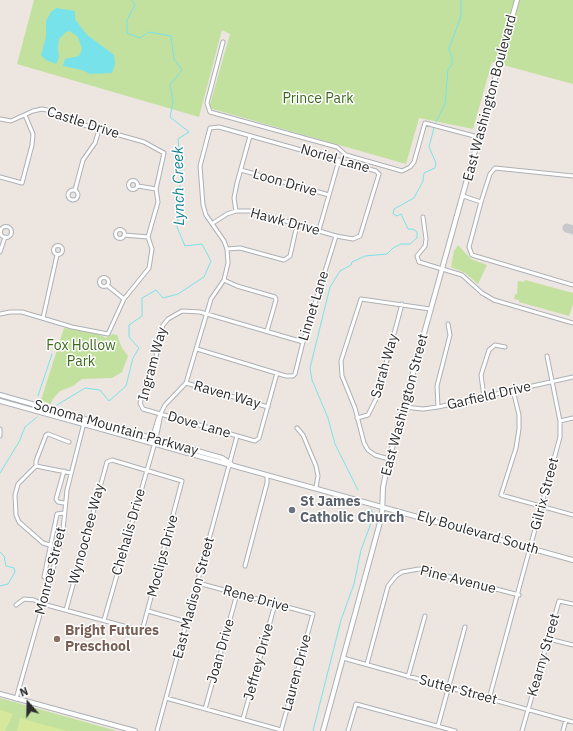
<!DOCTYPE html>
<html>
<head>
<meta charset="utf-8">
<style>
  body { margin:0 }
  #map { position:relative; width:573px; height:731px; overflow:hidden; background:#ede5df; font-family:"IBM Plex Sans",sans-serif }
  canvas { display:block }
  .north { position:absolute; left:8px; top:683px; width:40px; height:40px; -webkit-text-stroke:3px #fff; paint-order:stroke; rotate:340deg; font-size:11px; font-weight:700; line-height:16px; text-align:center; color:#2c2c2c }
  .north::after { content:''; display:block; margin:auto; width:14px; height:18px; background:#2c2c2c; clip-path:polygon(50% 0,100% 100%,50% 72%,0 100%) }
</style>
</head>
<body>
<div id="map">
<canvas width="573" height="731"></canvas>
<div class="north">N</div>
</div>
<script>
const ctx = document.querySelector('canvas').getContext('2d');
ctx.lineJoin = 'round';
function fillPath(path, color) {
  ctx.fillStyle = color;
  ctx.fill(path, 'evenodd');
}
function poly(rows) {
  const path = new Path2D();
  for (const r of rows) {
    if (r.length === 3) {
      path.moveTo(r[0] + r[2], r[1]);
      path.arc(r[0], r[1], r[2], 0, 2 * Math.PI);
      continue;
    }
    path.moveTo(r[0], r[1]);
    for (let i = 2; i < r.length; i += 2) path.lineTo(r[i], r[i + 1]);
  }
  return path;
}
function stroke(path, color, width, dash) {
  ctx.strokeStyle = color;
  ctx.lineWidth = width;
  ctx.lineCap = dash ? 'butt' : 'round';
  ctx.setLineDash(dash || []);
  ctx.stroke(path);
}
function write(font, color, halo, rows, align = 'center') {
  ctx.font = font + ' "IBM Plex Sans",sans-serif';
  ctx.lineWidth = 3;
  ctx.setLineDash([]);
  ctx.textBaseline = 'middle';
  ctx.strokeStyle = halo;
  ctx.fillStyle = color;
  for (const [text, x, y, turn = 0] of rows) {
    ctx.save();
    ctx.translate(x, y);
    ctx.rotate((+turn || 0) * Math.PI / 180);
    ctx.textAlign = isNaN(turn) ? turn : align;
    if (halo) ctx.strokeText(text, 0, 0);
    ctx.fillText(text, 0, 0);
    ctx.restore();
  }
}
const green = poly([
  [34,0,573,0,573,84,492,62,473,129,419,118,406,164,209,108,230,34,222,30,199,117,17,64],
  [458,245,471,259,487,265,478,284,465,273,451,267,454,251],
  [525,280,573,293,573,304,569,316,519,302,519,300,514,299,515,294,517,294,518,281,524,282],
  [64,328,94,332,106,338,113,334,117,335,122,348,128,356,122,372,112,378,82,379,73,386,60,391,52,400,51,404,41,400],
  [0,698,117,731,0,731]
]);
const pitch = poly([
  [0,710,13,714,5,731,0,731],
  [20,718,67,731,17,731]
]);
const water = poly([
  [56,8,75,11,75,19,86,34,114,55,115,64,112,73,90,74,82,70,63,66,65,59,79,56,82,49,78,37,70,31,66,32,59,39,58,48,59,58,56,64,46,60,41,55,46,37,46,21,51,12]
]);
const stream = poly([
  [436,122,445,104,448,70,452,64,452,58,449,49,461,16,461,0],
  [38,396,52,354],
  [57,405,85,388,100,390,109,401,126,386,133,358,139,348,129,337,129,325,142,316,142,298,156,290,163,298,178,294,204,277,211,261,202,244,185,246,177,227,181,171,178,139,189,132,170,117,173,102,170,85,182,70,174,59,171,36,149,32,140,38,127,33,127,20,135,5,132,0],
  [0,473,19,442,25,427,37,417],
  [358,490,335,444,328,418,312,380,310,368,330,287,340,271,351,265,352,262,365,256,387,254,393,248,401,244,410,244,417,238,417,232,413,229,408,229,401,214,397,216,393,214,394,209,414,198,423,181,424,173,435,168,436,163,429,147,434,128],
  [0,552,4,556,6,566,14,568,15,572,8,584,0,586],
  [313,731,341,620,354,584,361,550,374,515,371,509]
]);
const taxiway = poly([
  [567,228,573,230]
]);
const street = poly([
  [223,42,207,103,210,112,337,147,346,155,402,171,410,167,414,162,425,123,478,137],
  [0,119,11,121,33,111,42,109,51,111,66,120,144,142,164,153,156,189,158,202,148,237,152,249,149,268,124,299,108,334,72,327,22,312,10,312,0,314],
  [241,170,329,195],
  [0,177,22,183,32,145,33,134,25,115],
  [133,185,4.5],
  [138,186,156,189],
  [75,190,83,160,95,143,99,130],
  [73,195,5],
  [463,196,481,202,469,247,472,255,573,285],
  [481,202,490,174,495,168,573,176],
  [236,211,234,198,237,183,250,136],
  [423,217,426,239,425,246,417,256,419,262,462,275,482,293,494,300,573,323],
  [6,232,5.5],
  [120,234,4.5],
  [319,230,339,160],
  [124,235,148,237],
  [58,250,4.5],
  [227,249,240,248,284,260,290,256,297,225],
  [0,252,5,237],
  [104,282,4.5],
  [224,280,237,286,275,297,276,300,267,331],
  [108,286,124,299],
  [43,318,57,255],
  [197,349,286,376,293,376,295,374,303,342,336,236],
  [277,373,259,438,255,441,143,409,140,403,156,357,163,325,168,319,182,311,200,312,303,342],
  [186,383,268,407],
  [513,390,519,415,519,429,516,448,501,495,573,515],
  [484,397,481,375,489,350,495,345,505,347],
  [404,407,423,409,438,407,573,377],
  [438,407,437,386,450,335,448,324],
  [357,418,368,415,377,397,402,304],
  [560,421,573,418],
  [297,428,303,435,316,466,318,476,316,487],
  [0,429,0,436],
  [152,440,158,419,165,405,186,383,211,299,224,280,228,263,227,249,224,241,206,215,203,205,200,166,210,128,219,127,376,171,379,174,360,236,353,239,336,236,252,211,236,211,227,214,213,223],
  [389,459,375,455,368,450,364,443,355,408,342,376,341,361,361,299,430,309],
  [36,466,36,461,46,435,48,434,69,442],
  [64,471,56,499,58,502,64,503],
  [59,548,43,543,19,522,16,515,15,495,18,484,36,466,71,473],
  [245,566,267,483,267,475],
  [50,580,44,577,57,514,64,513],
  [198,583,313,614,281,731],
  [16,605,24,599,34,600,43,604,142,631,182,481,112,460,107,462,66,610],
  [148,611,187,622],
  [104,620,156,439,161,414],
  [549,639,573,645],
  [343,658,573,722],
  [367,664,388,586,396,576,402,572,419,569,519,595],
  [408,677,425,616],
  [166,698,281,730],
  [16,699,59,548,63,530,67,490,85,419],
  [489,699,560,437,560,421,547,356],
  [205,709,237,594],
  [243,719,275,604],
  [438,726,465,627],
  [157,731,237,436],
  [348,731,356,704,455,731],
  [522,731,559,601,573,604],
  [563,731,566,720]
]);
const secondary = poly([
  [0,395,222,458,231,464],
  [0,401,573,560],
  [0,694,135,731],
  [323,731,382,515,383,487,389,459,517,0]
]);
const markers = [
  [292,510,4,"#6b7280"],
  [57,639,4,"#8d6e63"]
];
const streetNames = [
  ["East Washington Boulevard",490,98,-75],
  ["Castle Drive",83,123,18],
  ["Noriel Lane",335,159,16],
  ["Loon Drive",285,183,16],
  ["Hawk Drive",285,222,15],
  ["Linnet Lane",314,306,-73],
  ["Ingram Way",153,364,-75],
  ["Sarah Way",385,366,-74],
  ["Raven Way",227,395,16],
  ["Garfield Drive",489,396,-13],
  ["East Washington Street",405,405,-75],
  ["Dove Lane",199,425,16],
  ["Sonoma Mountain Parkway",116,428,16],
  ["Gilrix Street",545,494,-75],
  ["Chehalis Drive",129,532,-74],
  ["Ely Boulevard South",478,533,16],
  ["Wynoochee Way",87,534,-75],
  ["Moclips Drive",163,556,-75],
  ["Monroe Street",51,571,-76],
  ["Pine Avenue",458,580,14],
  ["East Madison Street",194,598,-75],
  ["Rene Drive",256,599,15],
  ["Joan Drive",221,651,-74],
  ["Kearny Street",544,655,-74],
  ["Jeffrey Drive",259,662,-75],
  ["Lauren Drive",297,673,-75],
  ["Sutter Street",458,690,15]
];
const parkNames = [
  ["Prince Park",318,99],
  ["Fox Hollow",81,346],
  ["Park",81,362]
];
const worshipNames = [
  ["St James",300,502],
  ["Catholic Church",300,518]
];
const educationNames = [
  ["Bright Futures",65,631],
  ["Preschool",65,647]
];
const waterNames = [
  ["Lynch Creek",179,186,-91]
];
fillPath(green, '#c2e19f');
fillPath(pitch, '#d6e89b');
fillPath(water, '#78e2ea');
stroke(stream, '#78e2ea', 1);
stroke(taxiway, '#c8c7ca', 9);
stroke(street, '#acb1b8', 5);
stroke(secondary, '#acb1b8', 6);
stroke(street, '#fff', 3);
stroke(secondary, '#fff', 4);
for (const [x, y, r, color] of markers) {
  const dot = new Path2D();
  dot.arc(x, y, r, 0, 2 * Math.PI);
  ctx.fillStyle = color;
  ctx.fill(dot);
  stroke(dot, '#fff', 1.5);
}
write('14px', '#2c2c2c', '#fff', streetNames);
write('14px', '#3c681e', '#fff', parkNames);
write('bold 14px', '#5b616d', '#fff', worshipNames, 'left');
write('bold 14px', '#785e54', '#fff', educationNames, 'left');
write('italic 15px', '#138092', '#fff', waterNames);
</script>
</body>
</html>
